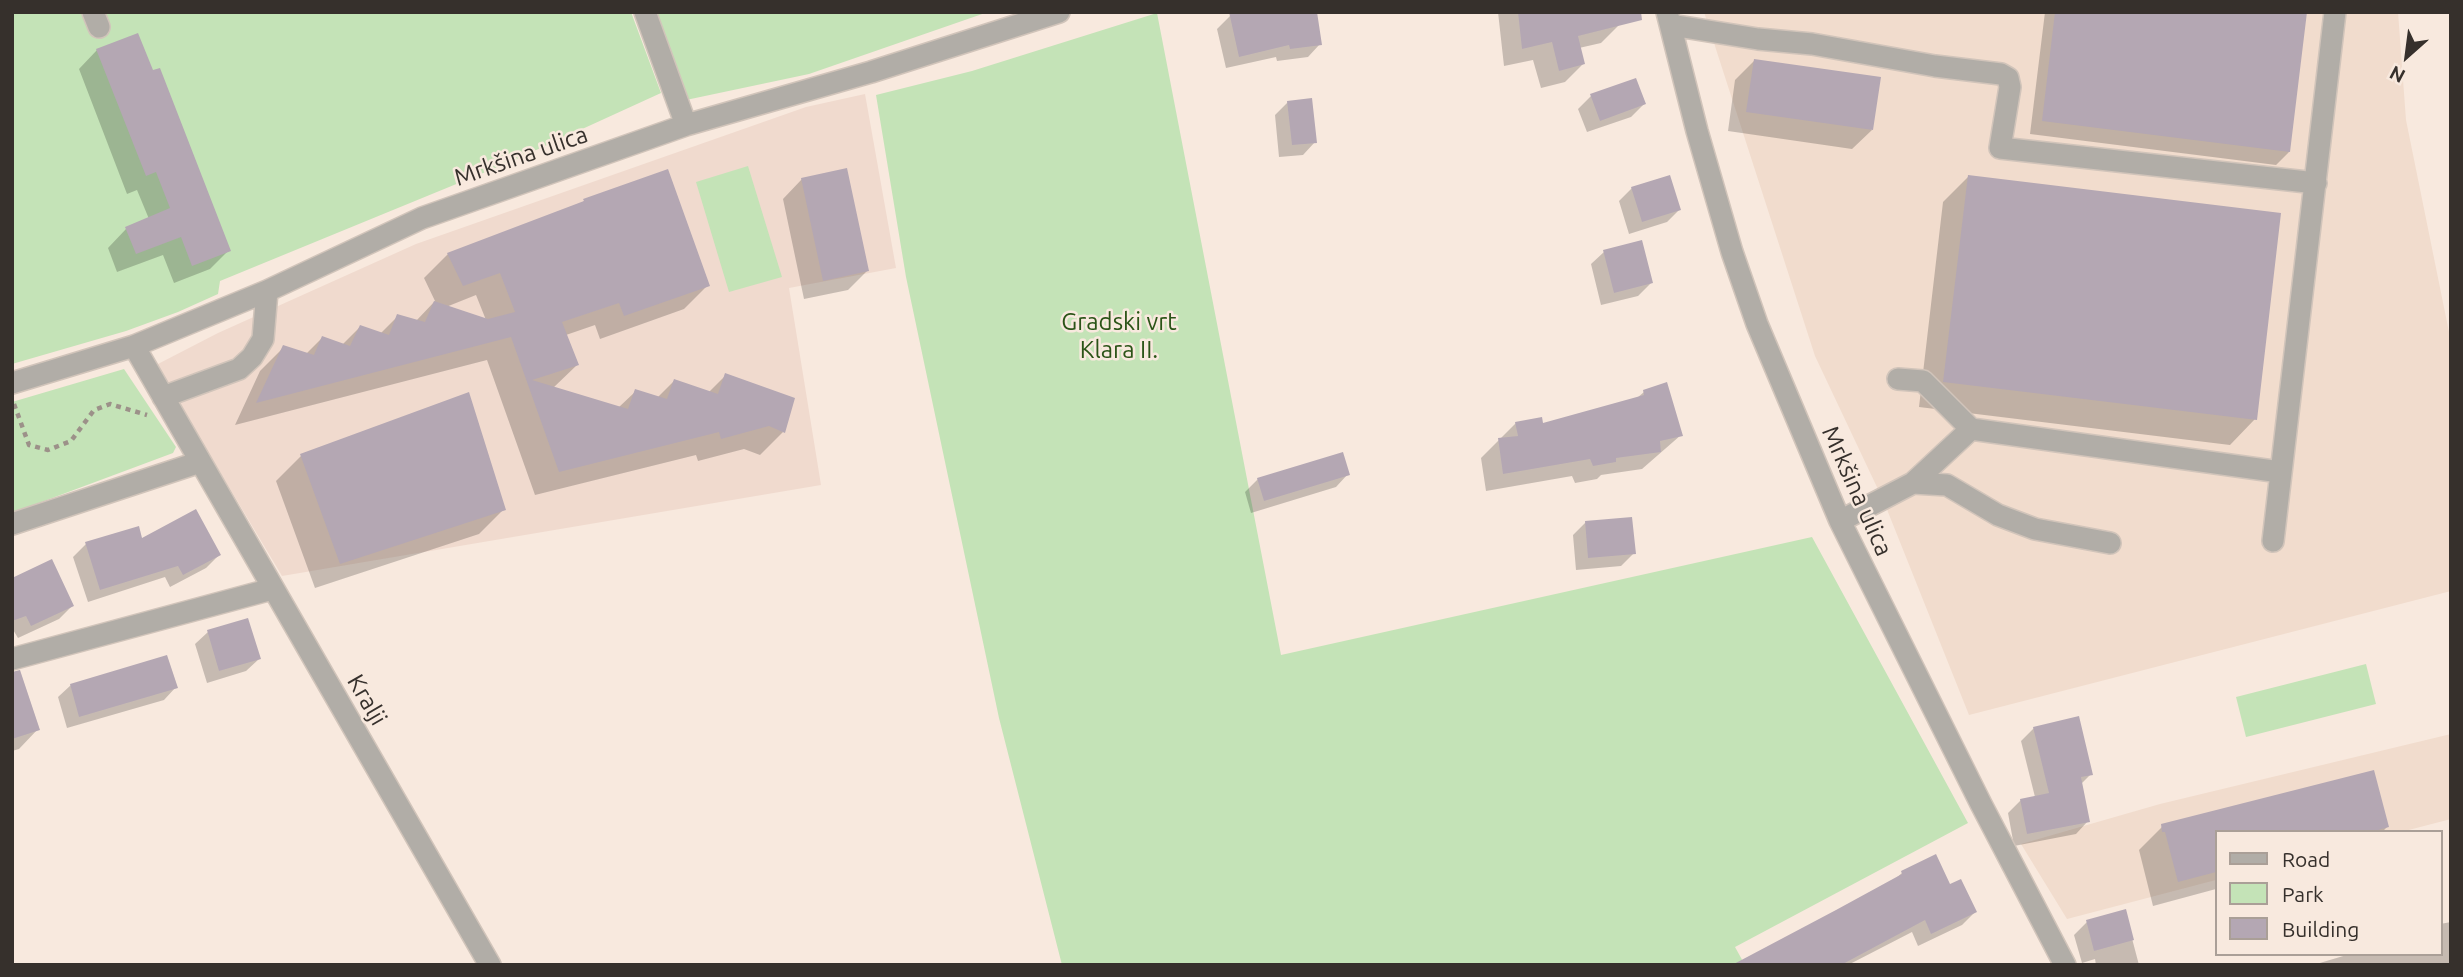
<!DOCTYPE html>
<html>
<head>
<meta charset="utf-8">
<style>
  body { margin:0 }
  #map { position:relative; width:2463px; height:977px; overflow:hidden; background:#f8e9de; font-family:Ubuntu,sans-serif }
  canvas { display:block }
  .frame { position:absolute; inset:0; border:14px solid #36302c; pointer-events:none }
  .legend { position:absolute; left:2215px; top:830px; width:228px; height:126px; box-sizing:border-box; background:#f8e9de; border:2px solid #aa9f97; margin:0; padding:9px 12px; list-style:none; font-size:21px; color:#36302c }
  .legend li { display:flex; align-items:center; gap:14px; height:35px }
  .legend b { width:35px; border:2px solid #aa9f97 }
  .north { position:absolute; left:2372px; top:21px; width:70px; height:70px; -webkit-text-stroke:5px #f8e9de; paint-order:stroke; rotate:208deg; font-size:19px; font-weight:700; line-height:28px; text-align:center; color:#36302c }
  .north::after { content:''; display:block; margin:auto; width:24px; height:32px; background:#36302c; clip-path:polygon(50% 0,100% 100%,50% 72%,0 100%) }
</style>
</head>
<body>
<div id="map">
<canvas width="2463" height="977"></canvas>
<div class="frame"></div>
<ul class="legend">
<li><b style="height:9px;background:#b1ada7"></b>Road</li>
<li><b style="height:19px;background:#c4e3b7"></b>Park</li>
<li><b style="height:19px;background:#b4a7b3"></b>Building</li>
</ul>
<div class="north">N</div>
</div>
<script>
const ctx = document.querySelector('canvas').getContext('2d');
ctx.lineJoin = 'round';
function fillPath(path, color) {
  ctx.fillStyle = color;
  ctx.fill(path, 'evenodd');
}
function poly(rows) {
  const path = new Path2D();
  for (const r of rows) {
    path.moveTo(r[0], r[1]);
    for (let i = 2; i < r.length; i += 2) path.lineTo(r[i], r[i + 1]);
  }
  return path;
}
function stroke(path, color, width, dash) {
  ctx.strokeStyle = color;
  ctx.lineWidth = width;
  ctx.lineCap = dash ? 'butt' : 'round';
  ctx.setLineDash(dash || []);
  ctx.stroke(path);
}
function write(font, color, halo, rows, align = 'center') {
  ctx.font = font + ' Ubuntu,sans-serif';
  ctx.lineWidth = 5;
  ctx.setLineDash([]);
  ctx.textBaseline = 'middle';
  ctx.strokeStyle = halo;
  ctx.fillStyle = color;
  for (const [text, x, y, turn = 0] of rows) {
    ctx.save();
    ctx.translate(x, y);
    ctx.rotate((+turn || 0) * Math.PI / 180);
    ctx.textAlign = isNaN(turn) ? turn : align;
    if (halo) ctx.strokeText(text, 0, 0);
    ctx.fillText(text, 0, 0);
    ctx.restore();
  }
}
const built = poly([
  [1704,12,2398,12,2406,120,2451,342,2451,591,1969,715,1884,502,1815,356],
  [2451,734,2451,819,2401,832,2216,832,2216,880,2067,919,2021,844,2160,804]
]);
const education = poly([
  [865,94,896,268,789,288,821,485,282,576,156,365,218,333,416,244,806,107]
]);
const green = poly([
  [12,12,631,12,661,93,510,162,220,281,218,294,178,312,126,331,12,364],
  [650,12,988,12,809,74,686,100],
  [1157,13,1281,655,1812,537,1968,823,1735,947,1745,965,1062,965,999,718,906,277,876,95,972,71],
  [748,166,782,277,729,292,696,182],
  [124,369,176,447,173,453,12,513,12,402],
  [2366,664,2376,704,2246,737,2236,697]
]);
const shadow = poly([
  [1498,12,1615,12,1619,25,1601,43,1579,48,1583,64,1565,82,1541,88,1533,60,1504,66],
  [2045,12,2306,12,2289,152,2276,165,2030,134],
  [1230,16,1320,44,1308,57,1277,61,1276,57,1226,68,1217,29],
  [97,50,229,250,210,269,174,283,163,255,117,272,108,248,126,229,149,219,137,190,127,194,79,69],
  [1754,61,1872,130,1852,149,1728,131,1735,80],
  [1591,96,1644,104,1631,117,1587,132,1578,109],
  [1288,102,1315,142,1303,155,1279,157,1275,115],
  [1968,177,2255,419,2230,445,1919,407,1943,202],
  [802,179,867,271,848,290,804,299,783,199],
  [1632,188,1679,210,1667,222,1629,234,1619,201],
  [584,201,708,285,684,309,600,339,595,325,566,335,577,365,553,388,618,408,636,391,657,398,674,381,708,393,726,375,783,432,760,455,744,449,698,461,696,455,535,495,487,360,235,425,260,371,284,347,306,354,322,338,342,345,360,327,380,334,398,316,416,321,435,301,424,278,448,254,581,204],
  [476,295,486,320,446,307],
  [1604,252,1651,283,1638,296,1601,305,1591,264],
  [1644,392,1681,435,1642,469,1601,475,1597,479,1575,483,1572,476,1486,491,1481,458,1516,423,1541,425,1637,398],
  [468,395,504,509,479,534,315,588,276,481,301,456],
  [1348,474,1336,487,1251,513,1245,492,1258,479],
  [1586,522,1634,553,1621,566,1576,570,1573,535],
  [141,540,219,555,206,568,170,587,165,577,88,602,73,557,86,544],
  [12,580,72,606,59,619,18,638,12,628],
  [208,632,259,659,246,671,207,683,195,644],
  [12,677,38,729,19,749,12,751],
  [71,685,176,687,164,700,67,728,58,697],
  [2034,728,2091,774,2081,784,2088,821,2076,834,2014,846,2008,813,2021,800,2035,797,2021,741],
  [2164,825,2388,826,2382,832,2216,832,2216,889,2153,906,2139,850],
  [1902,873,1949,886,1975,912,1962,925,1918,946,1912,932,1848,965,1743,965,1895,879],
  [2125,912,2139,965,2096,965,2095,959,2082,963,2074,935,2087,922],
  [2451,922,2451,965,2313,965,2350,954,2440,954,2440,924]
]);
const building = poly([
  [1229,12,1317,12,1322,45,1290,49,1289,45,1239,57],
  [1518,12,1641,12,1642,20,1578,36,1585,64,1559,71,1552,42,1522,49],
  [2055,12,2307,12,2290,152,2042,121],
  [138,33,153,70,160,68,231,251,192,266,181,237,136,254,125,227,170,208,156,172,146,176,96,49],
  [1754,59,1881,77,1873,130,1746,112],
  [1636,78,1646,104,1600,121,1590,94],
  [1312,98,1317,143,1292,145,1287,101],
  [847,168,869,271,823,281,801,178],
  [668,169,710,286,624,316,619,303,562,322,579,365,532,380,628,409,635,389,667,399,674,379,718,394,725,373,795,398,785,433,769,426,721,439,719,432,559,472,511,337,256,403,283,345,314,355,322,336,350,346,360,325,389,335,397,314,425,322,434,301,488,319,515,312,500,273,463,286,447,253,584,201,583,199],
  [1670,175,1681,210,1642,222,1631,187],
  [1968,175,2281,213,2257,420,1943,382],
  [1642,240,1653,283,1614,293,1603,250],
  [1667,382,1683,436,1660,441,1661,452,1616,458,1616,462,1593,466,1590,459,1503,474,1498,438,1518,436,1515,422,1542,417,1543,423,1644,395,1643,390],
  [469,392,506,510,340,564,300,454],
  [1343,452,1350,475,1264,501,1257,478],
  [196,509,221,555,183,575,178,566,100,590,85,542,139,526,142,538],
  [1632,517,1636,554,1588,558,1585,521],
  [52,559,74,606,31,626,26,616,12,621,12,578],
  [248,618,261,659,219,671,207,630],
  [167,655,178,688,79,717,70,684],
  [20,670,40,730,12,739,12,672],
  [2079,716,2093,775,2081,777,2090,822,2027,834,2020,799,2049,793,2033,727],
  [2374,770,2389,827,2371,832,2216,832,2216,872,2178,882,2165,832,2162,832,2161,824],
  [1936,854,1950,884,1961,879,1977,912,1931,934,1925,920,1841,965,1732,965,1836,910,1902,874,1901,871],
  [2126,909,2134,940,2094,951,2086,920]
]);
const path = poly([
  [14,404,29,445,48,450,71,441,94,410,110,404,147,415]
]);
const minor = poly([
  [93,12,99,27],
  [645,12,686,125],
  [1667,12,1697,131,1732,252,1757,324,1840,521,1981,804,2065,965],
  [1671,25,1758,39,1812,44,1935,66,2001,74,2008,78,2010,87,2000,148,2316,183],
  [134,346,490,965],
  [1898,379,1923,381,1971,429],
  [12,383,134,346,267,291,422,218,686,125,871,72,1059,12],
  [163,397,239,369,252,357,263,339,267,291],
  [1913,483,1947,485,1998,515,2035,529,2110,543],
  [1840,521,1913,483,1971,429,2280,472],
  [12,524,200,462],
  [2273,541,2335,12],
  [12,659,272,589]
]);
const streetNames = [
  ["Mrkšina ulica",521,156,-19],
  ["Mrkšina ulica",1857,491,66],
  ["Kralji",367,700,60]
];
const parkNames = [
  ["Gradski vrt",1119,322],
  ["Klara II.",1119,350]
];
fillPath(built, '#f1dccd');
fillPath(education, '#f0dace');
fillPath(green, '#c4e3b7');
fillPath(shadow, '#0003');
fillPath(building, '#b4a7b3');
stroke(minor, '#d1c4ba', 24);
stroke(path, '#9c9189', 4.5, [5, 5]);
stroke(minor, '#b1ada7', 21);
write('24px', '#36302c', '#f8e9de', streetNames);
write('24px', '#2b5417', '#f8e9de', parkNames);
</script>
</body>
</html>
